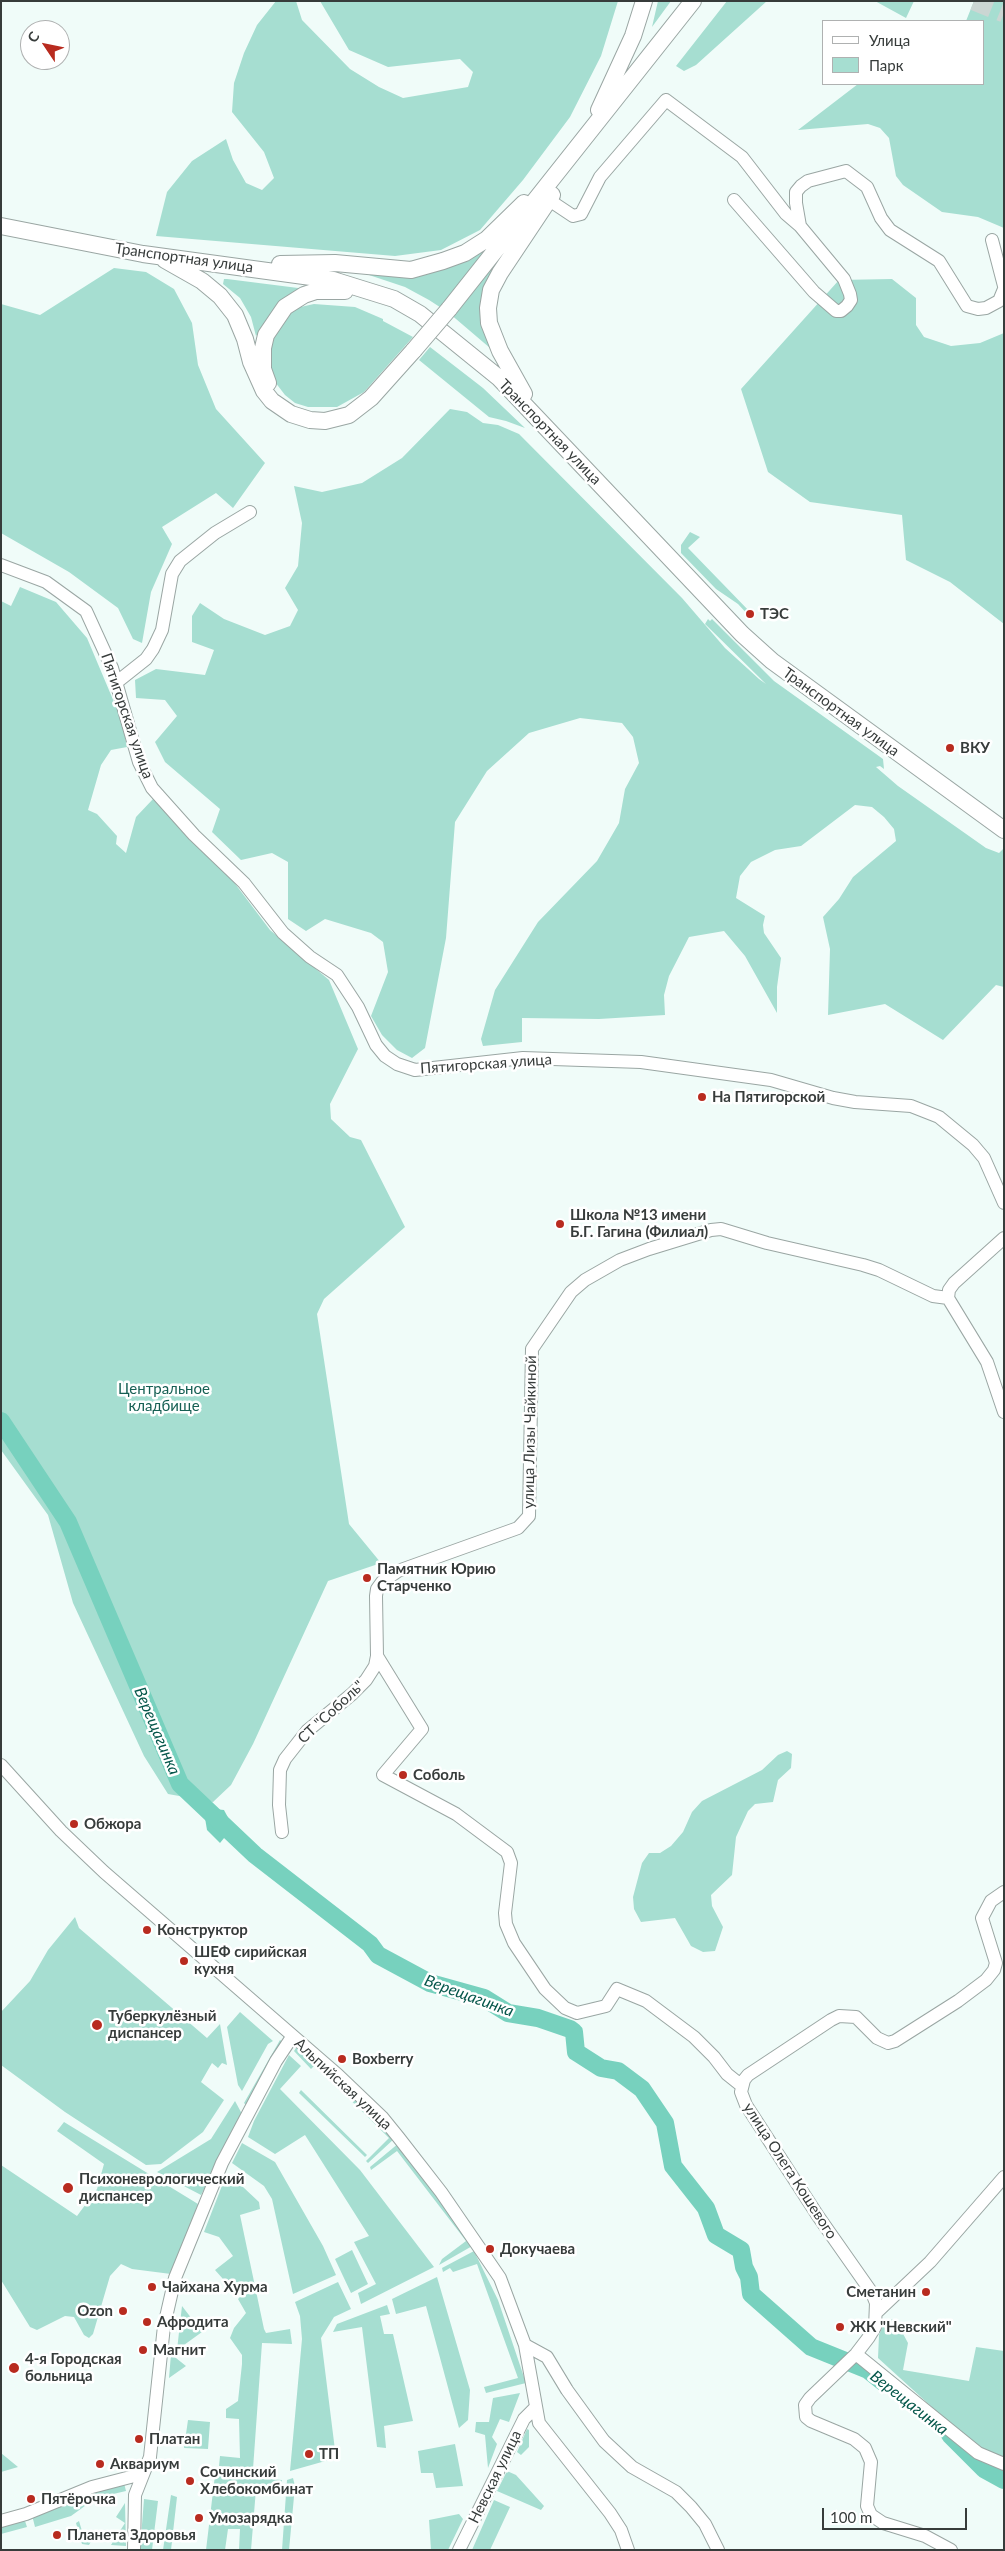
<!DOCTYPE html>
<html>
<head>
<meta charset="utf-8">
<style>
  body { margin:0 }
  #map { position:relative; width:1005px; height:2551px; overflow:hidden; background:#f0fcf9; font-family:Lato,sans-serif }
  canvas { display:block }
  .frame { position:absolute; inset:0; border:2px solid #373c3b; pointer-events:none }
  .legend { position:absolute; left:822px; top:20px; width:162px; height:65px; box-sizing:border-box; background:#fff; border:1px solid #afb1b1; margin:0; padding:6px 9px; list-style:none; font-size:15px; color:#373c3b }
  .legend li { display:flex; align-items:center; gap:10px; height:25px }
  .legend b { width:25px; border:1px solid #afb1b1 }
  .north { position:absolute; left:20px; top:20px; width:50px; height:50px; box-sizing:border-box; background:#fff; border:1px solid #afb1b1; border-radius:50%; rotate:304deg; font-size:14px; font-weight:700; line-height:20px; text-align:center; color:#373c3b }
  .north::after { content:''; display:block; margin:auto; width:18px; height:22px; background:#b82b1f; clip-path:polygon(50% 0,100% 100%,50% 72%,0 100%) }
  .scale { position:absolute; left:822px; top:2508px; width:145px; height:22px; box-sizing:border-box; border:2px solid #373c3b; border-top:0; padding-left:6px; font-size:15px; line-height:18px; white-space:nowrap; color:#373c3b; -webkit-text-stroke:4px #fff; paint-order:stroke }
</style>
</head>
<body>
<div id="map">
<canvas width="1005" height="2551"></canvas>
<div class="frame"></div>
<ul class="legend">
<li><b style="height:6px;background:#fff"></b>Улица</li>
<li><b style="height:14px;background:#a6ded1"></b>Парк</li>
</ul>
<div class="north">С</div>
<div class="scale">100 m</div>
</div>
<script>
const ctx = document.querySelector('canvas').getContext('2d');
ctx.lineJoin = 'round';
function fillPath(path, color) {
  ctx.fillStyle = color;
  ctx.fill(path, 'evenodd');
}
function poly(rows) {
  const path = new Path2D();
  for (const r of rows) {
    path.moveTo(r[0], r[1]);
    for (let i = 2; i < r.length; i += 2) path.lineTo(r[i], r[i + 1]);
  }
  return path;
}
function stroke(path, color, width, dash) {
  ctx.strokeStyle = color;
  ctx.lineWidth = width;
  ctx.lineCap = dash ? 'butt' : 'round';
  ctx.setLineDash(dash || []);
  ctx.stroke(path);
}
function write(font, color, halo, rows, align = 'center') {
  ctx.font = font + ' Lato,sans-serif';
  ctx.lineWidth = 5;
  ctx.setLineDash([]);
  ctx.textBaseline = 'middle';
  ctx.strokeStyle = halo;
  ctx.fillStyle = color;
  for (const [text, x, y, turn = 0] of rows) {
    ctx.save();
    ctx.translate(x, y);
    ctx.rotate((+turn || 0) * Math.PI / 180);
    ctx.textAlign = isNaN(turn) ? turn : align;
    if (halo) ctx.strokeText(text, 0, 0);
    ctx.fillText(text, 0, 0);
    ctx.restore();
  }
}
const green = poly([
  [276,1,296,1,302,20,350,69,379,87,403,98,468,87,473,72,460,59,388,67,349,50,320,1,618,1,601,56,570,117,523,180,480,230,441,250,395,256,156,236,167,192,192,161,226,139,233,160,246,183,262,190,274,178,264,152,232,112,234,83,244,53,257,25],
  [658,1,671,1,652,27],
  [727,1,767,1,696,65,684,71,676,66],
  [875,1,914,1,906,18],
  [974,1,1004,1,1004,228,978,217,942,212,903,185,896,176,889,138,880,128,868,124,798,130,858,84,984,84,984,21,966,21],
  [493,244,478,261,498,275,490,348,449,313,429,300,405,287,360,272,435,271,468,261],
  [114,268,146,272,174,289,192,323,198,365,216,409,265,463,233,508,216,493,162,527,172,544,151,592,142,643,133,639,118,608,69,572,1,533,1,304,40,315],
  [224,279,227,279,306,289,279,304,256,336,251,317,240,298,223,284],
  [892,279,916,298,916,325,924,337,951,346,980,343,1004,333,1004,624,950,582,906,560,902,515,810,502,768,472,741,389,839,280],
  [314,304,355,307,383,319,383,321,413,337,364,392,337,407,308,407,295,403,285,395,275,382,270,367,269,354,277,324,296,308],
  [430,347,483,388,525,428,506,421,489,417,419,360],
  [450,409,467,412,483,423,498,425,519,434,682,598,725,648,759,679,766,684,705,624,708,619,710,621,712,619,774,681,883,759,884,769,880,766,876,767,898,786,986,848,999,853,1004,848,1004,987,996,985,943,1040,885,1004,828,1015,830,949,823,917,839,899,853,877,896,841,894,829,884,817,872,807,855,805,801,846,775,850,751,862,740,876,736,898,765,916,763,925,764,933,781,958,777,987,777,1013,745,956,724,931,689,937,669,976,664,995,665,1015,599,1019,522,1018,522,1042,483,1046,481,1039,495,990,538,922,597,861,619,823,625,789,639,763,633,737,622,723,580,718,529,733,487,771,455,822,446,938,425,1048,412,1058,397,1050,382,1035,371,1016,388,972,383,942,371,933,325,919,306,931,288,919,288,862,272,853,241,860,212,832,220,809,165,762,155,742,177,716,165,700,136,698,135,680,156,669,205,675,214,650,192,642,192,616,200,603,224,619,265,635,290,626,298,610,285,588,298,566,302,523,294,486,322,492,362,483,402,458],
  [690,532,700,537,688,548,752,614,750,617,738,604,716,589,681,553,681,545],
  [20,587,56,602,87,638,122,721,127,747,111,750,101,765,88,810,97,814,117,836,116,844,126,853,136,817,153,799,227,873,270,930,329,980,358,1049,330,1104,331,1119,350,1137,361,1140,405,1227,324,1299,317,1314,349,1524,381,1563,328,1581,253,1744,231,1785,213,1802,168,1794,144,1756,73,1603,48,1515,1,1450,1,601,11,606],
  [787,1751,792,1754,791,1768,778,1780,773,1802,755,1804,748,1811,736,1837,732,1875,711,1895,712,1906,723,1927,715,1951,703,1952,691,1946,675,1918,641,1922,634,1909,633,1897,642,1863,649,1853,660,1853,671,1846,683,1832,692,1812,702,1801,762,1770,778,1755],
  [75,1917,79,1928,207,2038,220,2024,227,2065,222,2063,218,2068,212,2063,201,2082,224,2100,203,2132,161,2164,146,2165,65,2112,1,2065,1,2012,30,1981,48,1950],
  [240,2012,273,2041,268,2044,242,2091,238,2085,227,2027],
  [280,2040,284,2043,247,2106,244,2103],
  [298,2045,395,2138,368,2163,366,2161,389,2138,315,2065,311,2069,294,2051],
  [289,2055,301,2066,280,2089,360,2170,434,2267,361,2304,358,2293,376,2284,354,2242,369,2236,305,2135,275,2154,248,2137,254,2121],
  [301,2090,367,2155,365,2157,299,2093],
  [235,2101,242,2114,201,2195,157,2172,211,2139],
  [64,2122,198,2204,171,2274,132,2269,121,2264,110,2276,93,2334,89,2338,84,2335,74,2317,65,2316,37,2330,30,2327,1,2280,1,2165,77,2216,97,2189,104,2164,57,2131],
  [242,2143,275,2162,323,2246,336,2275,293,2294,272,2199,264,2186,232,2163],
  [399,2143,474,2245,439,2265,442,2259,466,2241,397,2151,371,2170,370,2167],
  [225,2178,243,2187,259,2202,260,2209,240,2215,264,2329,266,2333,290,2329,292,2344,262,2343,253,2469,219,2466,220,2456,240,2458,239,2419,226,2418,226,2409,238,2401,242,2364,242,2355,230,2338,234,2328,246,2313,238,2299,242,2295,235,2286,231,2288,215,2270,233,2256,219,2237,204,2232],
  [352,2250,368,2284,351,2293,335,2259],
  [474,2251,498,2300,526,2383,486,2393,484,2387,518,2378,477,2264,453,2272,450,2268,443,2272,442,2268],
  [437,2277,470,2390,468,2420,459,2428,426,2306,396,2314,392,2299],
  [338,2282,351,2309,334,2317,321,2338,336,2458,290,2471,302,2339,300,2316,295,2302],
  [387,2305,390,2314,380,2316,384,2334,393,2334,413,2421,384,2426,386,2448,377,2447,362,2327,333,2332,337,2324],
  [182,2306,202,2332,177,2350],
  [895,2319,908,2343,903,2370,969,2381,976,2347,1004,2351,1004,2477,977,2448,878,2358,879,2335,885,2320],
  [171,2354,186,2366,169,2378],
  [520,2393,509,2422,500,2419,492,2437,497,2444,488,2468,485,2435,475,2432,476,2422,489,2422,493,2398],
  [188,2420,210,2422,208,2449,184,2448],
  [527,2429,529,2430,529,2447,521,2455,517,2452],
  [455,2444,463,2486,436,2488,433,2473,421,2473,418,2451],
  [1,2453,18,2467,1,2472],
  [507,2471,516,2475,544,2506,541,2510,497,2491],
  [215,2475,282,2480,280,2490,256,2489,251,2550,239,2550,240,2529,228,2529,225,2550,206,2550],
  [293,2478,295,2486,289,2550,282,2550,287,2480],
  [124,2483,126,2491,96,2498,71,2516,35,2527,32,2515,95,2491],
  [171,2495,177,2497,171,2550,163,2550],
  [144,2499,158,2501,152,2550,140,2550],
  [494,2500,510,2507,490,2550,472,2550],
  [125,2503,126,2546,111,2545,125,2523,116,2517],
  [459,2514,463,2519,448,2550,431,2550,429,2520],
  [25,2521,27,2527,1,2534,1,2527],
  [79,2521,82,2531,93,2538,89,2545,82,2544,76,2523]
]);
const water = poly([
  [214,1809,224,1810,233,1827,220,1843,207,1830,205,1818]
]);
const river = poly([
  [1,1421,68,1522,180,1784,255,1855,370,1944,378,1955,430,1983,484,1998,508,2013,538,2018,570,2029,574,2032,576,2052,601,2068,618,2071,642,2089,665,2123,673,2166,706,2208,716,2235,741,2250,744,2267,749,2277,751,2294,811,2347,868,2370,883,2382],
  [950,2435,984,2469,1004,2480]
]);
const highwayTunnel = poly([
  [974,1,1004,13]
]);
const minor = poly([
  [549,200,573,216,581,214,600,177,666,100,742,157,786,214,800,226,844,279,850,294,851,300,847,306,841,311,836,311,814,292,734,200],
  [800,226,796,203,796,192,801,186,808,181,846,171,867,187,881,218,890,230,939,261,967,306,978,309,986,308,999,301,1004,289],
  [992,240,1004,286],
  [1,565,46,582,86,611,112,668,139,762,152,788,194,835,244,883,283,933,310,957,337,975,358,1007,376,1045,385,1056,397,1064,415,1070,523,1058,641,1062,771,1080,833,1098,855,1102,911,1106,939,1117,973,1145,984,1158,1004,1203],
  [117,682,146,659,153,649,162,630,172,574,180,561,215,533,250,512],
  [1004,1238,954,1283,949,1290,948,1298,987,1362,1004,1412],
  [377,1656,422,1729,383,1775,456,1814,507,1852,511,1863,505,1913,506,1924,514,1943,545,1989,565,2008,577,2013,606,2006,617,1989,646,2001,694,2037,714,2057,727,2074,742,2086],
  [1,1765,61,1831,104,1872,338,2075,382,2117,399,2138,441,2192,500,2278,525,2345,539,2423,610,2513,621,2530,628,2550],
  [282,1832,279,1805,280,1770,285,1759,307,1731,352,1694,366,1680,375,1666,377,1656,376,1596,377,1589,382,1582,398,1571,518,1528,529,1516,532,1349,571,1292,585,1280,620,1260,649,1249,711,1230,721,1229,767,1243,863,1265,879,1270,933,1296,948,1298],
  [876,2313,930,2262,1004,2177],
  [525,2345,547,2357,567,2390,604,2441,632,2467,676,2492,691,2507,705,2524,718,2550],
  [856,2354,978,2453,1004,2464],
  [1,2521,26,2514,92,2487,142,2474],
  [134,2550,135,2495,150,2457,164,2326,175,2278,222,2163,276,2061,292,2037],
  [459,2550,524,2419,535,2408],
  [951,2550,925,2536,883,2523,871,2515,867,2506,871,2462,865,2448,854,2439,811,2421,806,2417,805,2405,810,2398,856,2354,869,2337,875,2327,876,2303,872,2293,818,2216,746,2105,741,2092,744,2080,748,2075,831,2020,839,2016,856,2017,877,2038,888,2043,895,2041,958,2001,986,1980,994,1970,996,1963,982,1918,991,1901,1004,1892]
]);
const major = poly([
  [599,110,633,36,644,1],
  [1,226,143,254,333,280,394,299,420,314,499,378,742,634,772,661,1004,830],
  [165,260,202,281,220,296,235,315,245,339,251,362,264,391,272,401,291,414,310,420,325,421,349,415,371,398,414,350],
  [280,264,335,263,411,270,443,261,465,253,487,239,524,203],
  [449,309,693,1],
  [268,383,263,369,263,348,266,335,285,307,304,295,316,291,345,291],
  [524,394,500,351,489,323,488,308,491,290,500,273,552,195]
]);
const majorBridge = poly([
  [414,350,449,309]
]);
const markers = [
  [750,614,5,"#b82b1f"],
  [950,748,5,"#b82b1f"],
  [702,1097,5,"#b82b1f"],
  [560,1224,5,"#b82b1f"],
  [367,1578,5,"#b82b1f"],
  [403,1775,5,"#b82b1f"],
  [74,1824,5,"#b82b1f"],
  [147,1930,5,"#b82b1f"],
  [184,1961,5,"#b82b1f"],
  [97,2025,6,"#b82b1f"],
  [342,2059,5,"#b82b1f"],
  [68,2188,6,"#b82b1f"],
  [490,2249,5,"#b82b1f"],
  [152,2287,5,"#b82b1f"],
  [926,2292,5,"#b82b1f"],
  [123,2311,5,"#b82b1f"],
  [147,2322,5,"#b82b1f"],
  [840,2327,5,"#b82b1f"],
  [143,2350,5,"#b82b1f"],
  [14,2368,6,"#b82b1f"],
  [139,2439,5,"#b82b1f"],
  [309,2454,5,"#b82b1f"],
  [100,2464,5,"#b82b1f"],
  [190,2481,5,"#b82b1f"],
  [31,2499,5,"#b82b1f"],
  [199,2518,5,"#b82b1f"],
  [57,2535,5,"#b82b1f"]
];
const streetNames = [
  ["Транспортная улица",184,258,8],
  ["Транспортная улица",550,432,46],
  ["Транспортная улица",841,712,36],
  ["Пятигорская улица",127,716,71],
  ["Пятигорская улица",486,1064,-4],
  ["улица Лизы Чайкиной",530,1432,-89],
  ["СТ \"Соболь\"",331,1712,-43],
  ["Альпийская улица",343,2084,43],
  ["улица Олега Кошевого",790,2171,57],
  ["Невская улица",495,2477,-64]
];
const poiNames = [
  ["ТЭС",760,614],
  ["ВКУ",960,748],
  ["На Пятигорской",712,1097],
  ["Школа №13 имени",570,1215],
  ["Б.Г. Гагина (Филиал)",570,1232],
  ["Памятник Юрию",377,1569],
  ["Старченко",377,1586],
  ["Соболь",413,1775],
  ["Обжора",84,1824],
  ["Конструктор",157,1930],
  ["ШЕФ сирийская",194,1952],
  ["кухня",194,1969],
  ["Туберкулёзный",108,2016],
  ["диспансер",108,2033],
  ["Boxberry",352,2059],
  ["Психоневрологический",79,2179],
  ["диспансер",79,2196],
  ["Докучаева",500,2249],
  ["Чайхана Хурма",162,2287],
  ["Сметанин",916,2292,"right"],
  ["Ozon",113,2311,"right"],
  ["Афродита",157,2322],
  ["ЖК \"Невский\"",850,2327],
  ["Магнит",153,2350],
  ["4-я Городская",25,2359],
  ["больница",25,2376],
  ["Платан",149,2439],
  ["ТП",319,2454],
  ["Аквариум",110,2464],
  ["Сочинский",200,2472],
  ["Хлебокомбинат",200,2489],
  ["Пятёрочка",41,2499],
  ["Умозарядка",209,2518],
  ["Планета Здоровья",67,2535]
];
const parkNames = [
  ["Центральное",164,1389],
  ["кладбище",164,1406]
];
const waterNames = [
  ["Верещагинка",157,1731,67],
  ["Верещагинка",469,1996,20],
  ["Верещагинка",909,2403,38]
];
fillPath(green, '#a6ded1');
fillPath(water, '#77d1be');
stroke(river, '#77d1be', 18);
stroke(highwayTunnel, '#cbd6d3', 19, [19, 9]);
stroke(minor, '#9aa6a3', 14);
stroke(major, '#9aa6a3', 18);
stroke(minor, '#fff', 12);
stroke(major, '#fff', 16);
stroke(majorBridge, '#9aa6a3', 18, []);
stroke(majorBridge, '#fff', 16);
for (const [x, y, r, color] of markers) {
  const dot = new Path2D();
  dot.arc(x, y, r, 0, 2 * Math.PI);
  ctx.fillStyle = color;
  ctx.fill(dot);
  stroke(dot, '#fff', 2);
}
write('15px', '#373c3b', '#fff', streetNames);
write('bold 15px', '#373c3b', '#fff', poiNames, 'left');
write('15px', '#155f53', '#fff', parkNames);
write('italic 16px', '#06574b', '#fff', waterNames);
</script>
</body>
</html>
